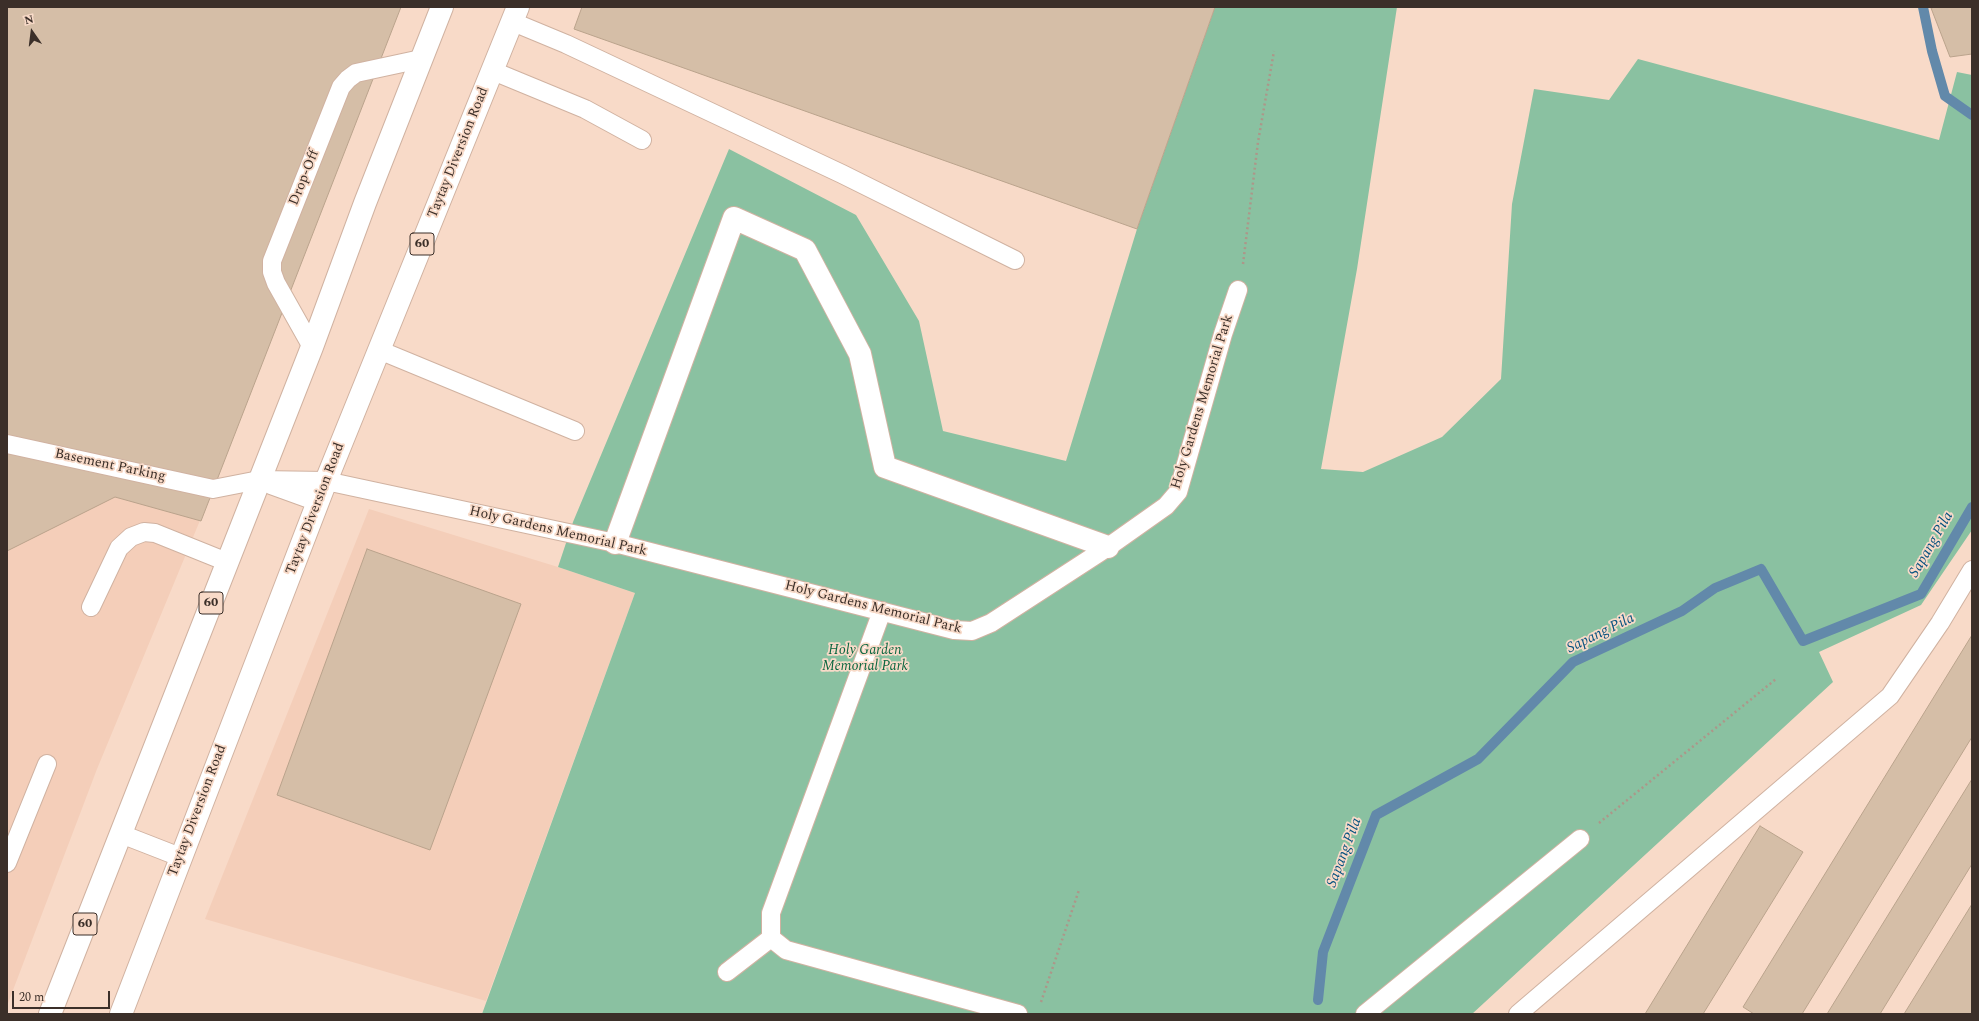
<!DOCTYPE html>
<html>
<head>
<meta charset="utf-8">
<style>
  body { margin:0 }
  #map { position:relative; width:1979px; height:1021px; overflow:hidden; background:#f8dac8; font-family:Spectral,serif }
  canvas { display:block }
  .frame { position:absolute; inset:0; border:8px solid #3b2f29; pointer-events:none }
  .north { position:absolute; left:12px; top:12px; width:40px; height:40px; -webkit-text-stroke:3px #f8dac8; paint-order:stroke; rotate:346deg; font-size:11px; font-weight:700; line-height:16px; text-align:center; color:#3b2f29 }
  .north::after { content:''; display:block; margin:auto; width:14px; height:18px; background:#3b2f29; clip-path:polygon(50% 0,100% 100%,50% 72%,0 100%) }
  .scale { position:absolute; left:12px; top:991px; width:98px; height:18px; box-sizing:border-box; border:2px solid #3b2f29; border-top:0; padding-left:5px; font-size:12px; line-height:14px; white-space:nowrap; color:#3b2f29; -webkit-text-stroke:3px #f8dac8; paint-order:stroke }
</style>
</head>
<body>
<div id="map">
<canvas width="1979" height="1021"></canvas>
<div class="frame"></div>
<div class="north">N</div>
<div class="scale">20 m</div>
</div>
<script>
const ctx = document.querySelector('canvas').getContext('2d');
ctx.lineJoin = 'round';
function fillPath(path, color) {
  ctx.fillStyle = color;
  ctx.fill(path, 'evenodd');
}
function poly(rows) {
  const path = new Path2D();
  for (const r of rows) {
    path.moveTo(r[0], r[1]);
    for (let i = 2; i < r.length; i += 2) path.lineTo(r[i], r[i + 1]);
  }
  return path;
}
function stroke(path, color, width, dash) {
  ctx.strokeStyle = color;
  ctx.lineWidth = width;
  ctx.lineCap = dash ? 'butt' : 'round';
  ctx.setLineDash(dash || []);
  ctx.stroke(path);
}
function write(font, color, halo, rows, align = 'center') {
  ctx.font = font + ' Spectral,serif';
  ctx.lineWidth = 3.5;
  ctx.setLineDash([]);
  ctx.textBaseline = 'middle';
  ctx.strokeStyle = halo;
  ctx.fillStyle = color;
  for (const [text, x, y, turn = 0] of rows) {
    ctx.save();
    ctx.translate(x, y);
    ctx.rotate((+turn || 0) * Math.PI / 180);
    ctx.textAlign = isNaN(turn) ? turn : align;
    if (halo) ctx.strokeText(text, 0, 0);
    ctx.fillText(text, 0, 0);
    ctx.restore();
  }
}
const built = poly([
  [7,7,213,489,97,769,7,1006],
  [369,509,558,567,635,593,486,1001,205,919]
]);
const green = poly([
  [1215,7,1397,7,1357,269,1321,469,1363,472,1442,437,1501,379,1512,204,1534,89,1609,100,1638,59,1939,140,1957,72,1972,75,1972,530,1921,605,1819,652,1833,682,1472,1014,482,1014,635,593,558,567,573,522,729,149,856,215,919,321,943,431,1066,461,1137,229]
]);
const stream = poly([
  [1923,7,1932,51,1945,96,1972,115],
  [1318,1000,1323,952,1376,815,1478,759,1573,662,1682,611,1715,588,1761,569,1803,641,1921,594,1972,507]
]);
const building = poly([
  [7,7,401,7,201,521,115,497,7,551,7,7],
  [582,7,1215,7,1137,229,574,29,582,7],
  [1936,7,1972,7,1972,54,1950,57,1931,8,1936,7],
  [367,549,521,604,430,850,277,795,367,549],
  [1972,635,1972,737,1802,1014,1754,1014,1743,1007,1972,635],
  [1972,779,1972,864,1880,1014,1827,1014,1972,779],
  [1760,826,1803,852,1703,1014,1645,1014,1760,826],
  [1972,904,1972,1014,1904,1014,1972,904]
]);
const path = poly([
  [1243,264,1258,142,1274,51],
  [1599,823,1776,679],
  [1041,1002,1079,890]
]);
const lane = poly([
  [513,22,566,44,842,174,1015,260],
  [493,71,585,109,642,140],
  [312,347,276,283,272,272,272,261,341,87,348,79,356,73,421,59],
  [379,350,575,431],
  [7,444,213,489,259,480,326,481,615,543,954,630,972,631,991,623,1108,547,1166,506,1178,492,1223,334,1238,290],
  [271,485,318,502],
  [91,607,119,548,131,537,144,532,155,533,227,562],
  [882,611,771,913,771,938,786,950,1018,1014],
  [121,834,180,857],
  [7,863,47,764],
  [727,972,771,938],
  [1365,1014,1580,839],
  [1518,1014,1890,696,1940,623,1972,570]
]);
const street = poly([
  [615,543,734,218,805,250,860,354,885,467,1108,547]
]);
const primary = poly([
  [50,1014,312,347,365,203,442,7],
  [121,1014,326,481,518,7]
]);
const shields = [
  [422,244,24],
  [211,603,24],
  [85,924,24]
];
const shieldNames = [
  ["60",422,244],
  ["60",211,603],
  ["60",85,924]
];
const streetNames = [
  ["Taytay Diversion Road",459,153,-68],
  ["Drop-Off",305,178,-68],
  ["Holy Gardens Memorial Park",1203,402,-73],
  ["Basement Parking",110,466,12],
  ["Taytay Diversion Road",316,509,-69],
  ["Holy Gardens Memorial Park",558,532,13],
  ["Holy Gardens Memorial Park",873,608,14],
  ["Taytay Diversion Road",198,811,-69]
];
const parkNames = [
  ["Holy Garden",865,651],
  ["Memorial Park",865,667]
];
const waterNames = [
  ["Sapang Pila",1932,545,-60],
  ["Sapang Pila",1601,634,-26],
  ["Sapang Pila",1345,853,-69]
];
fillPath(built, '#f4ceb9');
fillPath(green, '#8ac1a1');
stroke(stream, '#6289aa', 10);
fillPath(building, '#d5bea7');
stroke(building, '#baa38c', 1);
stroke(lane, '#d0b2a1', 20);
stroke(street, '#d0b2a1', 24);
stroke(primary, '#d0b2a1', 24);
stroke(path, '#ad9689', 2.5, [2, 3]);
stroke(lane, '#fff', 18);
stroke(street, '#fff', 22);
stroke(primary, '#fff', 22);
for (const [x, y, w] of shields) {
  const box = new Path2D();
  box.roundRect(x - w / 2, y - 11, w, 22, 3);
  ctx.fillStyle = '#f8dac8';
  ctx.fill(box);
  stroke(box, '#3b2f29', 1);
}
write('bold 13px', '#3b2f29', null, shieldNames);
write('14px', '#3b2f29', '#f8dac8', streetNames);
write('italic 14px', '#09663f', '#f8dac8', parkNames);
write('italic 15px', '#04517f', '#f8dac8', waterNames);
</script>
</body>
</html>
